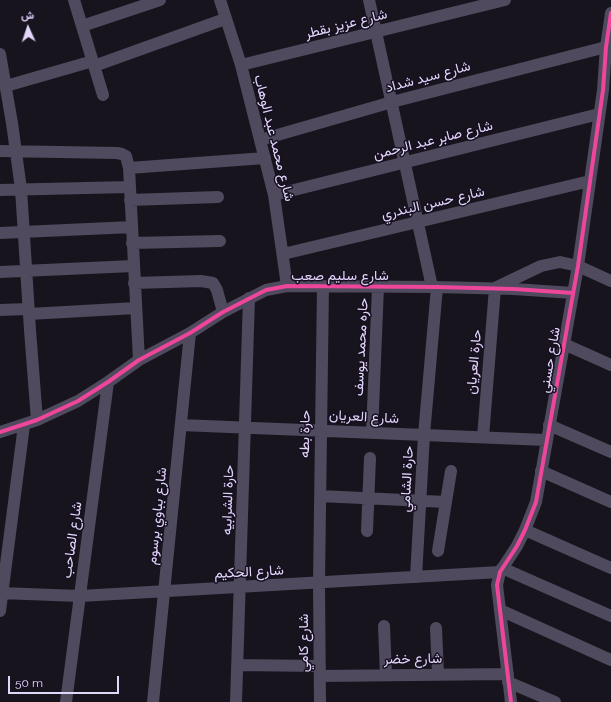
<!DOCTYPE html>
<html>
<head>
<meta charset="utf-8">
<style>
  body { margin:0 }
  #map { position:relative; width:611px; height:702px; overflow:hidden; background:#18141d; font-family:Raleway,Vazirmatn,sans-serif }
  canvas { display:block }
  .north { position:absolute; left:8px; top:8px; width:40px; height:40px; -webkit-text-stroke:3px #171021; paint-order:stroke; rotate:357deg; font-size:11px; font-weight:700; line-height:16px; text-align:center; color:#e2d6fa }
  .north::after { content:''; display:block; margin:auto; width:14px; height:18px; background:#e2d6fa; clip-path:polygon(50% 0,100% 100%,50% 72%,0 100%) }
  .scale { position:absolute; left:8px; top:676px; width:111px; height:18px; box-sizing:border-box; border:2px solid #e2d6fa; border-top:0; padding-left:5px; font-size:12px; line-height:14px; white-space:nowrap; color:#e2d6fa; -webkit-text-stroke:3px #171021; paint-order:stroke }
</style>
</head>
<body>
<div id="map">
<canvas width="611" height="702"></canvas>
<div class="north">ش</div>
<div class="scale">50 m</div>
</div>
<script>
const ctx = document.querySelector('canvas').getContext('2d');
ctx.lineJoin = 'round';
function poly(rows) {
  const path = new Path2D();
  for (const r of rows) {
    path.moveTo(r[0], r[1]);
    for (let i = 2; i < r.length; i += 2) path.lineTo(r[i], r[i + 1]);
  }
  return path;
}
function stroke(path, color, width, dash) {
  ctx.strokeStyle = color;
  ctx.lineWidth = width;
  ctx.lineCap = dash ? 'butt' : 'round';
  ctx.setLineDash(dash || []);
  ctx.stroke(path);
}
function write(font, color, halo, rows, align = 'center') {
  ctx.font = font + ' Raleway,Vazirmatn,sans-serif';
  ctx.lineWidth = 3;
  ctx.setLineDash([]);
  ctx.textBaseline = 'middle';
  ctx.strokeStyle = halo;
  ctx.fillStyle = color;
  for (const [text, x, y, turn = 0] of rows) {
    ctx.save();
    ctx.translate(x, y);
    ctx.rotate((+turn || 0) * Math.PI / 180);
    ctx.textAlign = isNaN(turn) ? turn : align;
    if (halo) ctx.strokeText(text, 0, 0);
    ctx.fillText(text, 0, 0);
    ctx.restore();
  }
}
const street = poly([
  [74,0,103,95],
  [220,0,241,65,274,195,287,286],
  [369,0,432,287],
  [82,26,160,0],
  [0,54,12,123,21,189,30,330,37,420],
  [241,65,505,0],
  [94,66,225,19],
  [6,86,93,61],
  [260,140,392,102,606,47],
  [0,151,117,153,122,154,126,156,129,168,139,360],
  [129,168,265,158],
  [0,190,129,187],
  [274,195,599,114],
  [130,200,218,197],
  [0,233,132,227],
  [132,243,220,241],
  [283,254,590,181],
  [0,272,133,266],
  [134,283,201,281,213,283,217,290,223,312],
  [0,310,28,309],
  [29,314,136,308],
  [564,344,611,365],
  [181,425,546,440],
  [549,425,611,452],
  [0,432,37,420,78,401,108,382,139,360,190,333,223,312,266,290,287,286,437,287,514,289,573,293],
  [372,433,378,287],
  [483,437,495,288,541,266,560,262,578,266,611,281],
  [541,471,611,502],
  [320,496,446,502],
  [525,530,611,568],
  [367,531,370,458],
  [438,551,451,471],
  [502,568,611,616],
  [416,577,424,435,437,287],
  [0,593,80,596,500,572],
  [500,610,611,660],
  [0,611,24,425],
  [384,626,386,675],
  [436,628,438,674],
  [237,665,320,666],
  [320,676,508,674],
  [508,682,555,702],
  [66,702,108,382],
  [153,702,190,333],
  [236,702,249,298],
  [320,702,319,583,323,286],
  [511,702,497,585,500,572,517,546,525,530,536,502,578,266,603,90,606,47,611,13]
]);
const cycleway = poly([
  [0,432,37,420,78,401,108,382,139,360,190,333,223,312,266,290,287,286,437,287,514,289,573,293],
  [511,702,497,585,500,572,517,546,525,530,536,502,578,266,603,90,606,47,611,13]
]);
const streetNames = [
  ["شارع عزيز بقطر",346,24,-14],
  ["شارع سيد شداد",428,77,-15],
  ["شارع محمد عبد الوهاب",274,138,76],
  ["شارع صابر عبد الرحمن",433,140,-14],
  ["شارع حسن البندري",433,203,-13],
  ["شارع سليم صعب",340,276],
  ["حاره محمد يوسف",361,347,-87],
  ["شارع حسني",550,360,-80],
  ["حارة العريان",474,362,-85],
  ["شارع العريان",364,417,3],
  ["حارة بطه",305,434,-89],
  ["حارة الشامي",407,479,-87],
  ["حارة الشرابيه",228,500,-88],
  ["شارع بباوي برسوم",157,516,-84],
  ["شارع الصاحب",72,540,-82],
  ["شارع الحكيم",249,572,-3],
  ["شارع كامي",304,643,-90],
  ["شارع خضر",413,659,-1]
];
stroke(street, '#4f4a5d', 12);
stroke(cycleway, '#ed469a', 4);
write('14px', '#e2d6fa', '#171021', streetNames);
</script>
</body>
</html>
